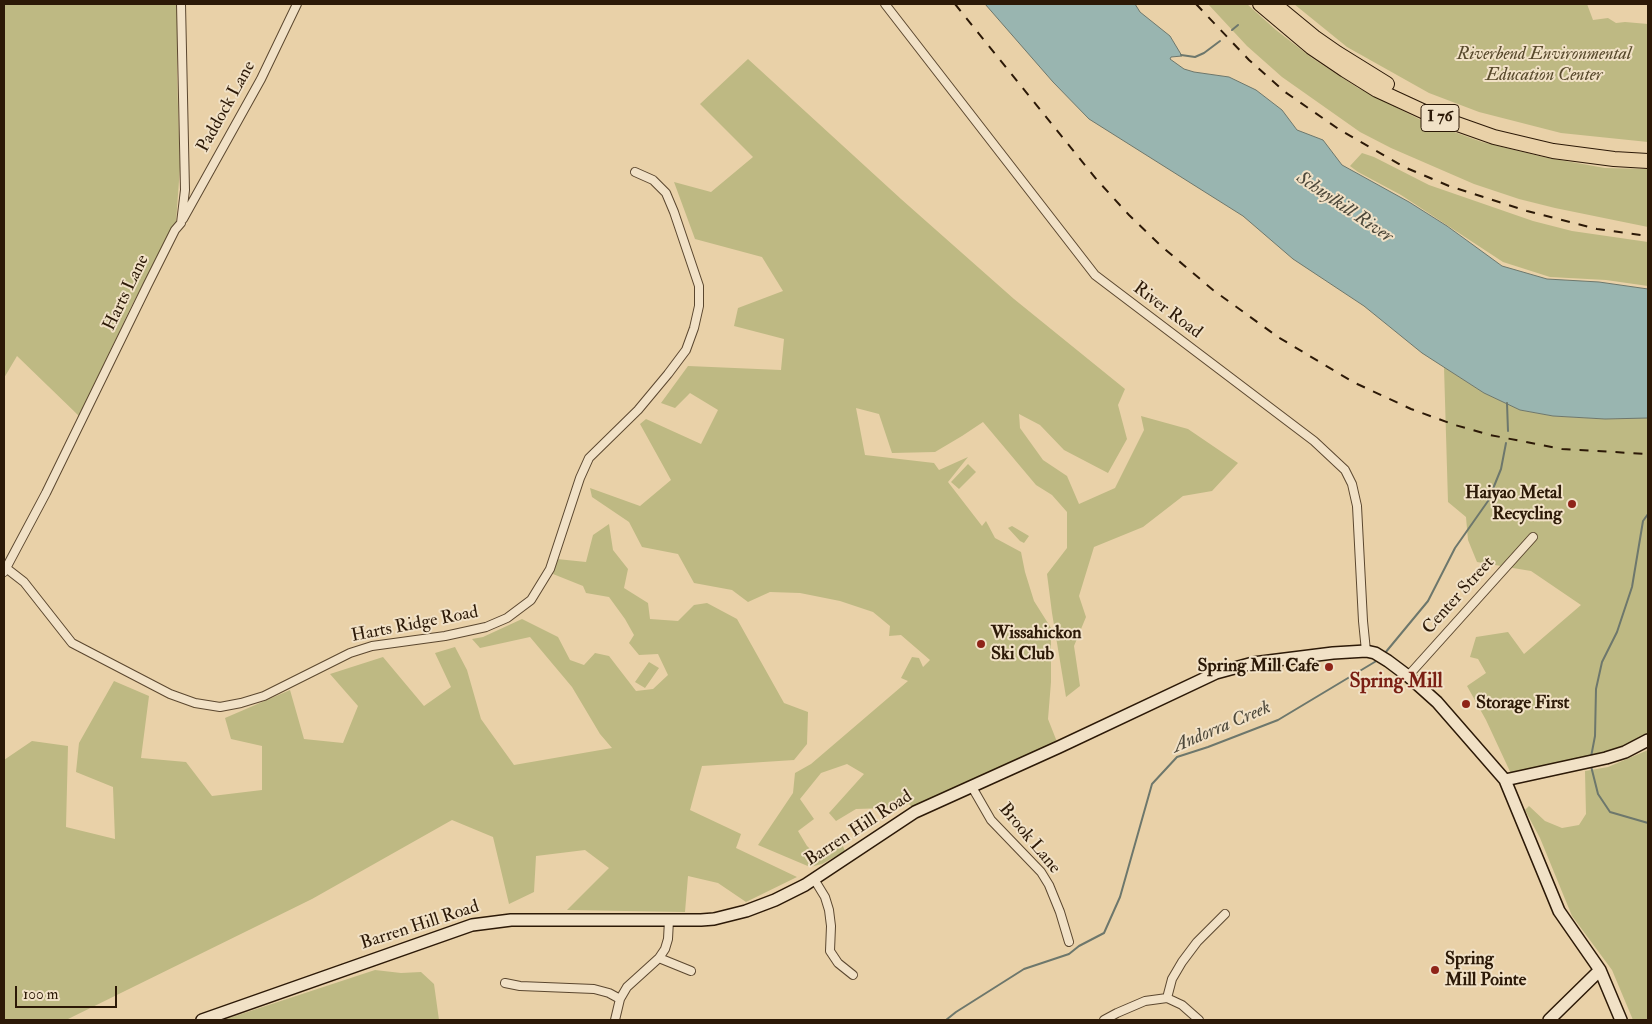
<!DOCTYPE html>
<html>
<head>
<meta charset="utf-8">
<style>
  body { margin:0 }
  #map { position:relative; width:1652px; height:1024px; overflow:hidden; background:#e9d1a8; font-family:"IM FELL Double Pica",serif }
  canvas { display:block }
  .frame { position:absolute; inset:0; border:5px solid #2c1907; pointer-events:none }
  .scale { position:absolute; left:15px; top:986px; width:102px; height:22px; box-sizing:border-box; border:2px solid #2c1907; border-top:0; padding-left:6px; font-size:15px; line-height:18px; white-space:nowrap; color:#2c1907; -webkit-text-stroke:4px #f1e1c6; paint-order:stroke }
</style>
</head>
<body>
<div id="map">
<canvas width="1652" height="1024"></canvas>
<div class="frame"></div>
<div class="scale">100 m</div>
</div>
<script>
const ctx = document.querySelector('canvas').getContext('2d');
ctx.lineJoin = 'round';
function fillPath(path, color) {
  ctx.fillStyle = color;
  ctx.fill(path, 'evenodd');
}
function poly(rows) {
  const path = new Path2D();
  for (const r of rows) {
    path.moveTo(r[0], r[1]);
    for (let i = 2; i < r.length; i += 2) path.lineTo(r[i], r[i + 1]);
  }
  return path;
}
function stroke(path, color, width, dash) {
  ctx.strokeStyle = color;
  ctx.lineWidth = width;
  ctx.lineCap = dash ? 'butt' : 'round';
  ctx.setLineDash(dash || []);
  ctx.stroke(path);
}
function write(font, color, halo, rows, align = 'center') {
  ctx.font = font + ' "IM FELL Double Pica",serif';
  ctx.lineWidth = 4;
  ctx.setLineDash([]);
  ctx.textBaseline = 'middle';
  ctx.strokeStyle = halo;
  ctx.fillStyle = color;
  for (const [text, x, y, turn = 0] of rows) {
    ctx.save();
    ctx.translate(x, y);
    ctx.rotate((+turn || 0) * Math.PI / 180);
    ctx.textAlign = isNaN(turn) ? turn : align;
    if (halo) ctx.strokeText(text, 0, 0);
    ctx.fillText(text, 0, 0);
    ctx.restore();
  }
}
const green = poly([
  [4,4,177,4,177,76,180,167,176,222,132,305,79,416,17,356,4,378],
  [1208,4,1247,4,1276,30,1312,58,1358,88,1421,120,1482,142,1543,157,1605,168,1648,169,1648,227,1555,208,1519,199,1474,184,1391,148,1360,132,1282,77,1247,46],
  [1294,4,1587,4,1593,20,1608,18,1616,23,1625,22,1648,24,1648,142,1561,133,1479,112,1429,93,1347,47],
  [748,59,901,199,1014,299,1125,389,1118,405,1127,439,1108,473,1064,450,1040,425,1019,414,1020,428,1043,460,1067,476,1079,504,1115,488,1144,430,1141,416,1188,429,1238,463,1212,491,1183,496,1143,527,1094,547,1079,596,1086,617,1074,646,1080,686,1066,697,1052,613,1047,574,1067,548,1067,512,1052,495,1036,485,983,422,962,436,935,452,892,453,879,414,856,408,865,455,934,463,939,470,968,457,948,482,982,526,986,521,995,538,1021,552,1025,572,1034,601,1051,628,1051,682,1048,719,1059,747,912,807,909,804,886,808,856,809,836,821,829,813,864,774,847,764,821,773,800,799,814,819,798,831,807,846,819,857,842,844,845,851,822,864,810,867,758,845,793,793,795,773,811,764,908,681,901,678,912,657,919,658,923,667,930,660,901,635,889,636,890,626,873,612,840,601,800,593,770,592,748,602,732,590,694,583,678,554,642,547,629,522,592,497,590,488,640,506,671,480,640,424,646,419,701,444,718,410,690,393,675,408,661,403,688,366,781,370,784,339,734,326,738,308,783,291,762,257,695,239,674,182,711,192,753,157,700,104],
  [1362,153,1374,157,1429,185,1533,221,1572,231,1648,242,1648,286,1606,280,1550,277,1503,262,1401,195,1358,172,1350,166],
  [1444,367,1484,393,1520,410,1553,416,1605,419,1648,417,1648,740,1640,745,1513,778,1486,720,1467,686,1486,673,1478,659,1470,657,1476,637,1508,632,1524,654,1581,605,1531,571,1477,562,1468,540,1466,517,1448,502],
  [968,464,976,472,959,489,951,482],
  [609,524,613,550,628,569,624,588,648,603,650,619,678,621,694,605,707,603,737,619,784,703,808,712,807,744,794,760,702,766,690,810,741,834,736,848,797,877,746,902,718,883,688,876,685,912,567,910,609,868,585,850,536,856,534,892,509,904,493,837,452,820,312,899,66,1020,4,1020,4,760,32,741,68,746,66,827,115,839,113,787,76,772,79,743,114,681,149,696,141,758,186,762,212,796,262,790,262,746,231,739,225,718,290,690,304,739,343,743,358,706,330,674,383,657,424,706,451,687,435,653,455,647,467,670,481,719,514,765,612,748,600,734,572,687,530,637,480,648,472,639,483,637,522,619,558,637,570,660,584,665,595,653,609,656,636,691,653,689,668,675,658,654,639,655,629,643,634,635,625,619,609,597,586,593,583,586,553,574,557,559,586,562,593,535],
  [1012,526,1029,536,1024,543,1020,541,1008,528],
  [649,662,659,668,645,688,635,682],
  [1648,750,1648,1020,1633,1020,1612,970,1572,916,1540,838,1525,810,1529,806,1545,821,1562,828,1579,825,1586,814,1585,771,1608,767],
  [375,970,401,973,421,972,434,984,439,1020,223,1020]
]);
const water = poly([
  [985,4,1135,4,1140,12,1170,36,1182,56,1171,57,1170,59,1184,69,1194,72,1229,77,1256,90,1282,110,1297,130,1323,140,1342,165,1409,202,1447,226,1502,266,1547,279,1599,282,1648,289,1648,418,1605,419,1553,416,1520,410,1484,393,1422,353,1364,306,1293,259,1243,216,1089,119,1053,82,985,4]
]);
const stream = poly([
  [1232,30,1238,25],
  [1181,55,1195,57,1204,53,1220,41],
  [1507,403,1508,431],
  [1385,653,1428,601,1455,548,1488,501,1501,469,1506,443],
  [1591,757,1595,736,1596,689,1602,662,1617,632,1632,587,1643,521,1648,514],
  [1591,766,1598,794,1610,812,1648,823],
  [946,1020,956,1012,1024,969,1069,954,1079,946,1104,933,1120,897,1152,784,1177,757,1208,747,1278,720,1378,660]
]);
const street = poly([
  [885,4,1095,275,1314,441,1345,470,1352,484,1357,506,1363,621,1366,651],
  [183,219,261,79,297,4],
  [6,568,24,582,72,643,170,694,195,703,220,707,241,703,264,696,350,653,372,646,445,636,486,627,507,618,531,600,550,569,580,478,589,458,638,410,668,374,686,350,694,328,699,306,699,286,674,212,666,193,653,180,635,172],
  [4,572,46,493,147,286,175,230,181,223,185,190,181,4],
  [1408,676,1533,537],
  [972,787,991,820,1041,872,1049,885,1060,912,1069,942],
  [814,879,825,897,829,910,831,926,830,951,838,963,853,975],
  [659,958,691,971],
  [505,983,520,986,594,989,609,993,620,999],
  [1167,998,1172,979,1182,962,1197,942,1225,914],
  [615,1020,620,999,627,987,659,958,665,949,668,939,669,920],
  [1104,1020,1117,1013,1145,1001,1167,998,1182,1005,1199,1020]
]);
const secondary = poly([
  [1505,780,1606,758,1625,752,1648,740],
  [202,1020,472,925,511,920,701,920,714,919,746,911,775,900,805,885,915,812,1059,747,1216,673,1253,663,1333,653,1366,651,1375,653,1388,661,1408,676,1437,702,1505,780,1559,911,1600,970,1621,1020],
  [1549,1020,1600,970]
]);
const highway = poly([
  [1260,4,1311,47,1345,70,1377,90,1429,114,1494,137,1553,151,1614,159,1648,161],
  [1274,4,1314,37,1337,53,1387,84]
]);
const rail = poly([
  [955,4,1097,180,1129,215,1160,245,1213,290,1278,337,1353,382,1411,409,1455,425,1490,435,1562,449,1648,454],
  [1196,4,1249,60,1285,92,1340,130,1404,167,1449,186,1527,211,1597,229,1648,236]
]);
const markers = [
  [1572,504,5,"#8f2418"],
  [981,644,5,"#8f2418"],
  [1329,667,5,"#8f2418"],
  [1466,704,5,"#8f2418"],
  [1435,970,5,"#8f2418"]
];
const shields = [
  [1440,118,38]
];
const shieldNames = [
  ["I 76",1440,118]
];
const parkNames = [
  ["Riverbend Environmental",1544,55],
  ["Education Center",1544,76]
];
const streetNames = [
  ["Paddock Lane",227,107,-61],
  ["Harts Lane",127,293,-64],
  ["River Road",1167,311,37],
  ["Center Street",1459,596,-48],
  ["Harts Ridge Road",415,625,-11],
  ["Barren Hill Road",859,829,-33],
  ["Brook Lane",1029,839,50],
  ["Barren Hill Road",420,926,-18]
];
const poiNames = [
  ["Haiyao Metal",1562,494,"right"],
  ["Recycling",1562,515,"right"],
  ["Wissahickon",991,634],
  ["Ski Club",991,655],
  ["Spring Mill Cafe",1319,667,"right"],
  ["Storage First",1476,704],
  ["Spring",1445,960],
  ["Mill Pointe",1445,981]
];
const waterNames = [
  ["Schuylkill River",1344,208,34],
  ["Andorra Creek",1222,728,-23]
];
const quarterNames = [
  ["Spring Mill",1396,683]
];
fillPath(green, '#beb983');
fillPath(water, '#99b5b0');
stroke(water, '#6d776c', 1);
stroke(stream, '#6d776c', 2);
stroke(street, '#5b472f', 10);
stroke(secondary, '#2c1907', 14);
stroke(highway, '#2c1907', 16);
stroke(street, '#f1e1c6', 8);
stroke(secondary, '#f1e1c6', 11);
stroke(highway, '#e9d1a8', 14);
stroke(rail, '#2c1907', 2, [9, 9]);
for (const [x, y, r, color] of markers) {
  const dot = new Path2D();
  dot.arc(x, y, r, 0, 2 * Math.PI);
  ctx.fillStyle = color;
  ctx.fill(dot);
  stroke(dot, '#f1e1c6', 2);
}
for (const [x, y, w] of shields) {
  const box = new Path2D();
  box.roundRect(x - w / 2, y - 13.5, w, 27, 4);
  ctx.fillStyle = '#f1e1c6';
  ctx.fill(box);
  stroke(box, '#2c1907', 1);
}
write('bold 16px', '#2c1907', null, shieldNames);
write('italic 18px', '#58492c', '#f1e1c6', parkNames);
write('18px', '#2c1907', '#f1e1c6', streetNames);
write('bold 18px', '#2c1907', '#f1e1c6', poiNames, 'left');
write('italic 19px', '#4d483a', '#f1e1c6', waterNames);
write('bold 20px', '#7a1f14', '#f1e1c6', quarterNames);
</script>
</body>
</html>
